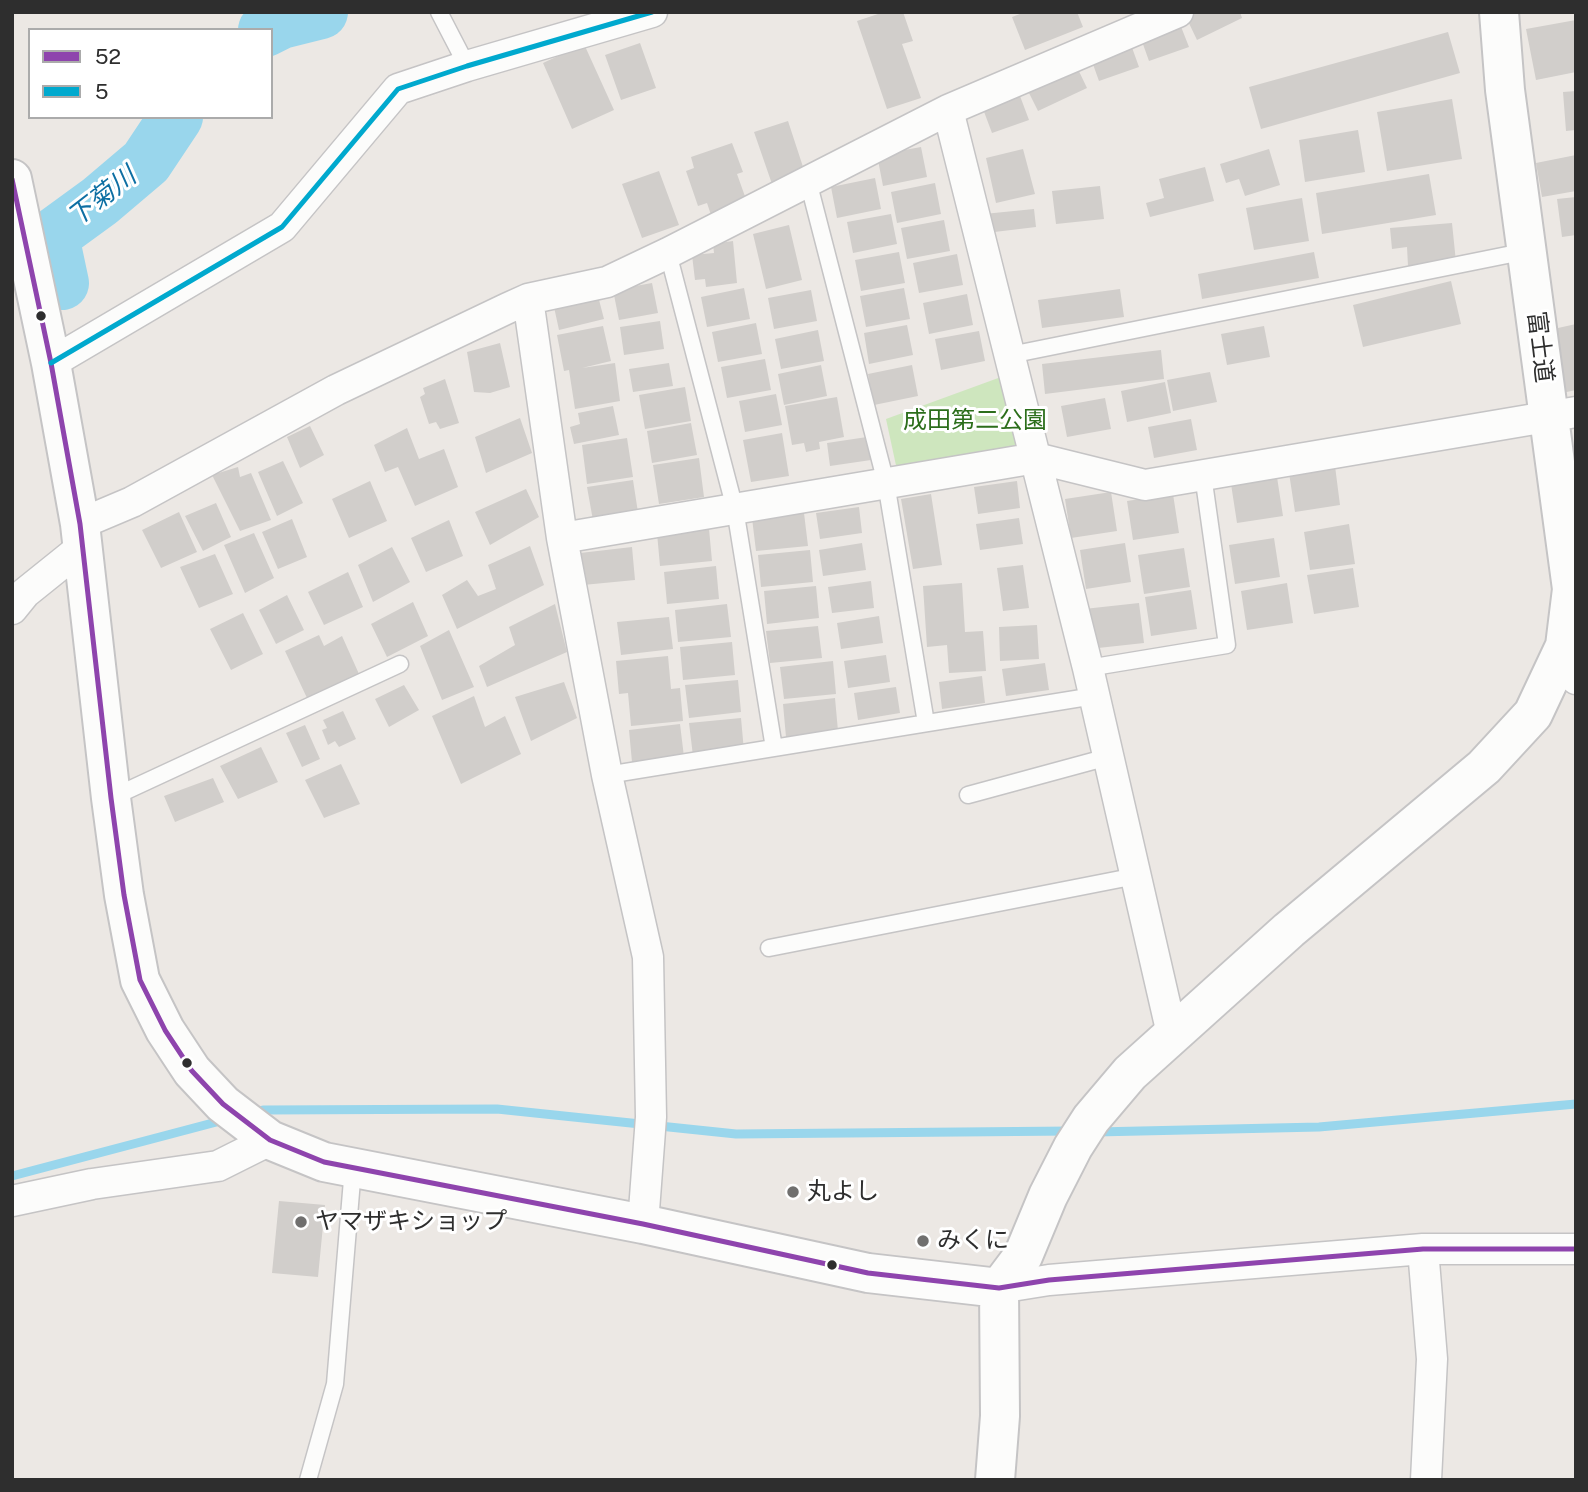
<!DOCTYPE html>
<html>
<head>
<meta charset="utf-8">
<style>
  body { margin:0 }
  #map { position:relative; width:1588px; height:1492px; overflow:hidden; background:#ece8e4; font-family:"Public Sans",sans-serif }
  canvas { display:block }
  .frame { position:absolute; inset:0; border:14px solid #2e2e2e; pointer-events:none }
  .legend { position:absolute; left:28px; top:28px; width:245px; height:91px; box-sizing:border-box; background:#fff; border:2px solid #ababab; margin:0; padding:9px 12px; list-style:none; font-size:21px; color:#2e2e2e }
  .legend li { display:flex; align-items:center; gap:14px; height:35px }
  .legend b { width:35px; border:2px solid #ababab }
</style>
</head>
<body>
<div id="map">
<canvas width="1588" height="1492"></canvas>
<div class="frame"></div>
<ul class="legend">
<li><b style="height:9px;background:#8e44ad"></b>52</li>
<li><b style="height:9px;background:#00a9ce"></b>5</li>
</ul>
</div>
<script>
const ctx = document.querySelector('canvas').getContext('2d');
ctx.lineJoin = 'round';
function fillPath(path, color) {
  ctx.fillStyle = color;
  ctx.fill(path, 'evenodd');
}
function poly(rows) {
  const path = new Path2D();
  for (const r of rows) {
    path.moveTo(r[0], r[1]);
    for (let i = 2; i < r.length; i += 2) path.lineTo(r[i], r[i + 1]);
  }
  return path;
}
function stroke(path, color, width, dash) {
  ctx.strokeStyle = color;
  ctx.lineWidth = width;
  ctx.lineCap = dash ? 'butt' : 'round';
  ctx.setLineDash(dash || []);
  ctx.stroke(path);
}
function write(font, color, halo, rows, align = 'center') {
  ctx.font = font + ' "Public Sans","Noto Sans JP",sans-serif';
  ctx.lineWidth = 6;
  ctx.setLineDash([]);
  ctx.textBaseline = 'middle';
  ctx.strokeStyle = halo;
  ctx.fillStyle = color;
  for (const [text, x, y, turn = 0] of rows) {
    ctx.save();
    ctx.translate(x, y);
    ctx.rotate((+turn || 0) * Math.PI / 180);
    ctx.textAlign = isNaN(turn) ? turn : align;
    if (halo) ctx.strokeText(text, 0, 0);
    ctx.fillText(text, 0, 0);
    ctx.restore();
  }
}
const green = poly([
  [1001,377,1019,447,897,470,886,419]
]);
const stream = poly([
  [251,1113,264,1110,497,1109,736,1134,1072,1131],
  [1096,1132,1319,1127,1576,1104],
  [12,1176,224,1120]
]);
const river = poly([
  [265,30,281,22,321,12],
  [62,283,52,236,100,201,146,162,176,117]
]);
const building = poly([
  [884,12,903,12,913,41,902,44,921,98,887,109,857,21],
  [1025,12,1077,12,1083,27,1025,50,1012,17],
  [1196,12,1240,12,1242,18,1197,40,1186,17],
  [1178,19,1189,47,1149,61,1139,33],
  [1576,20,1576,72,1536,80,1526,29],
  [1448,32,1460,73,1261,129,1249,87],
  [1130,42,1139,67,1099,81,1090,56],
  [640,43,656,88,621,100,605,55],
  [584,44,614,110,572,129,543,63],
  [1075,63,1087,88,1038,111,1026,87],
  [1576,91,1576,130,1566,131,1563,92],
  [1020,96,1029,120,992,133,983,109],
  [1452,99,1462,159,1387,171,1377,112],
  [788,121,805,173,772,184,754,132],
  [1358,130,1365,172,1305,182,1299,140],
  [732,143,743,172,737,174,747,202,711,215,707,203,698,206,686,171,694,168,691,157],
  [921,147,927,177,883,186,877,155],
  [1023,149,1035,194,996,203,986,158],
  [1269,149,1280,185,1245,196,1239,179,1226,183,1220,164],
  [1576,155,1576,191,1542,197,1536,163],
  [1205,167,1214,201,1150,217,1146,203,1164,198,1159,179],
  [659,171,679,225,642,238,622,184],
  [1429,174,1436,215,1322,234,1316,193],
  [875,178,881,209,837,218,831,187],
  [935,183,941,214,897,223,891,192],
  [1100,186,1104,219,1056,224,1052,191],
  [1576,197,1576,235,1562,237,1557,199],
  [1302,198,1309,241,1254,250,1246,208],
  [1034,209,1036,227,986,233,984,214],
  [891,214,897,244,853,253,847,222],
  [944,220,950,251,907,259,901,228],
  [1452,223,1456,262,1408,266,1407,247,1392,249,1390,228],
  [789,225,802,280,766,289,753,234],
  [733,241,737,283,706,287,705,279,695,280,692,255,714,253,713,244],
  [899,252,905,283,861,291,855,260],
  [1314,252,1319,278,1202,299,1198,274],
  [957,254,963,285,919,293,913,263],
  [1451,281,1461,324,1363,347,1353,305],
  [652,283,658,313,619,320,613,290],
  [744,288,750,319,707,327,701,297],
  [904,288,910,319,866,327,860,296],
  [1120,289,1124,317,1042,328,1038,300],
  [811,290,817,321,774,329,768,298],
  [967,294,973,325,929,334,923,303],
  [598,296,604,319,559,330,554,307],
  [660,321,664,349,624,355,620,327],
  [756,323,762,354,718,362,712,332],
  [1576,324,1576,390,1562,393,1549,330],
  [907,325,913,355,869,364,864,333],
  [603,326,611,361,582,368,615,363,620,401,575,409,569,370,564,371,557,335],
  [1264,326,1270,357,1227,365,1221,334],
  [818,330,824,361,781,369,775,339],
  [979,331,985,361,941,370,935,339],
  [500,343,510,387,490,393,474,392,467,352],
  [1161,350,1164,379,1045,394,1042,364],
  [765,359,771,390,727,398,721,367],
  [669,363,673,386,633,392,629,369],
  [821,365,827,396,784,405,778,374],
  [912,365,918,396,874,405,868,374],
  [1210,372,1217,402,1173,411,1167,380],
  [445,379,459,423,440,429,436,422,429,424,420,397,425,394,423,388],
  [1165,382,1171,413,1127,422,1121,391],
  [685,387,691,421,645,429,639,395],
  [776,394,782,425,745,432,739,401],
  [837,397,844,437,819,442,820,449,806,452,804,443,792,445,785,406],
  [1105,398,1111,429,1067,437,1061,406],
  [613,406,619,435,574,444,570,427,580,424,578,413],
  [520,418,532,453,486,473,475,437],
  [1191,419,1197,450,1154,458,1148,427],
  [691,423,697,455,652,463,647,431],
  [310,426,324,455,300,468,287,437],
  [407,428,419,459,444,449,458,487,415,506,398,467,385,472,374,445],
  [782,433,789,476,751,482,743,440],
  [867,437,871,460,830,466,827,443],
  [627,438,633,477,587,484,582,445],
  [699,458,704,497,659,504,653,465],
  [283,461,303,503,277,516,258,472],
  [1335,466,1340,505,1295,512,1289,473],
  [238,467,240,477,251,473,271,520,240,531,212,475],
  [1277,477,1283,516,1237,523,1231,484],
  [633,480,639,519,594,526,587,487],
  [370,481,387,521,349,538,332,499],
  [1017,481,1020,508,978,514,974,487],
  [526,489,539,517,490,545,475,512],
  [1111,492,1117,531,1071,538,1065,499],
  [931,494,942,565,913,569,901,499],
  [1173,494,1179,533,1133,540,1127,501],
  [216,503,231,537,203,551,185,516],
  [859,507,862,533,820,539,816,513],
  [179,512,197,552,161,568,142,530],
  [804,513,808,546,756,551,752,518],
  [1019,518,1023,544,980,550,976,524],
  [292,519,307,557,278,569,262,532],
  [449,520,463,556,426,572,411,538],
  [1349,524,1355,564,1310,570,1304,532],
  [709,529,712,561,660,566,657,533],
  [254,533,274,578,245,593,224,545],
  [1274,538,1280,577,1235,584,1229,545],
  [862,543,866,570,823,576,819,550],
  [1125,543,1131,582,1086,589,1080,550],
  [530,546,544,585,457,629,442,595,467,580,478,596,496,589,488,565],
  [392,547,410,582,373,602,358,565],
  [632,547,635,580,583,585,580,553],
  [1184,548,1190,587,1144,594,1138,555],
  [810,550,813,582,761,587,758,555],
  [215,554,233,594,199,608,180,567],
  [1023,565,1029,608,1003,611,997,568],
  [716,566,719,599,667,604,664,572],
  [1353,568,1359,607,1314,614,1307,575],
  [348,572,363,607,324,625,308,592],
  [871,581,874,608,832,613,828,587],
  [962,583,965,632,983,631,986,671,949,673,947,645,927,647,923,586],
  [1287,583,1293,623,1247,630,1241,591],
  [816,586,819,618,767,624,764,591],
  [1191,590,1197,629,1151,636,1145,597],
  [287,595,304,630,276,644,259,610],
  [413,602,428,636,387,657,371,624],
  [1139,603,1144,643,1089,649,1084,609],
  [555,604,567,652,487,687,479,666,515,645,509,627],
  [727,604,731,637,678,642,675,610],
  [243,613,263,654,231,670,210,629],
  [879,616,883,643,841,649,837,623],
  [669,617,673,649,621,655,617,622],
  [1037,625,1039,659,1000,661,999,627],
  [818,626,822,658,770,663,766,631],
  [449,630,474,687,442,700,420,646],
  [319,635,324,646,342,636,359,674,307,698,285,651],
  [732,642,735,675,683,680,680,647],
  [886,655,890,682,848,688,844,661],
  [668,656,671,689,680,688,683,721,631,726,628,693,619,694,616,661],
  [833,661,836,694,784,699,780,667],
  [1045,663,1049,690,1006,696,1002,669],
  [982,676,985,703,942,709,939,682],
  [738,680,741,712,689,718,685,685],
  [564,682,577,718,531,741,515,697],
  [404,685,419,710,389,727,375,699],
  [896,687,900,713,858,720,854,693],
  [474,696,485,727,505,716,521,754,461,784,432,716],
  [835,698,838,731,786,737,783,704],
  [343,711,356,739,339,747,335,741,328,745,322,730,327,728,323,720],
  [741,718,744,751,693,756,689,723],
  [680,724,684,757,632,762,629,730],
  [305,725,320,759,302,767,286,733],
  [261,747,278,782,238,799,220,766],
  [341,764,360,804,324,818,305,780],
  [213,778,224,802,175,822,164,796],
  [279,1201,325,1205,318,1277,272,1273]
]);
const service = poly([
  [439,12,467,66],
  [808,181,886,483,926,723],
  [668,253,735,509,774,748],
  [1010,355,1527,251],
  [1088,668,1227,645,1203,475],
  [607,775,1094,696],
  [968,795,1108,757],
  [111,798,400,664],
  [769,948,1136,876],
  [308,1480,335,1384,353,1168]
]);
const minor = poly([
  [948,110,1088,668,1172,1034],
  [528,299,562,538,607,775,648,957,651,1117,643,1224],
  [51,363,282,227,398,89,467,66,652,12],
  [80,524,132,502,336,390,508,308,528,299,607,282,668,253,948,110,1178,12],
  [562,538,1036,458,1145,485,1576,412],
  [12,609,25,593,81,548],
  [1565,646,1576,679],
  [12,1201,92,1184,218,1166,270,1140],
  [1423,1249,1432,1359,1426,1480],
  [999,1288,1049,1280,1423,1249,1576,1249]
]);
const tertiary = poly([
  [999,1288,1023,1256,1048,1196,1073,1147,1091,1119,1130,1073,1289,930,1484,767,1533,714,1565,646,1572,589,1505,90,1499,12]
]);
const secondary = poly([
  [12,179,51,363,80,524,111,798,124,895,140,980,165,1030,192,1071,223,1104,270,1140,324,1162,643,1224,868,1273,999,1288,1000,1416,995,1480]
]);
const bus1 = poly([
  [12,179,51,363,80,524,111,798,124,895,140,980,165,1030,192,1071,223,1104,270,1140,324,1162,643,1224,868,1273,999,1288,1049,1280,1423,1249,1576,1249]
]);
const bus2 = poly([
  [51,363,282,227,398,89,467,66,652,12]
]);
const markers = [
  [41,316,6,"#2e2e2e"],
  [187,1063,6,"#2e2e2e"],
  [793,1192,7,"#706f6e"],
  [301,1222,7,"#706f6e"],
  [923,1241,7,"#706f6e"],
  [832,1265,6,"#2e2e2e"]
];
const streetNames = [
  ["富士道",1540,347,83]
];
const parkNames = [
  ["成田第二公園",975,421]
];
const poiNames = [
  ["丸よし",807,1192],
  ["ヤマザキショップ",315,1222],
  ["みくに",937,1241]
];
const waterNames = [
  ["下菊川",102,197,-38]
];
fillPath(green, '#cee6be');
stroke(stream, '#99d6ec', 9);
stroke(river, '#99d6ec', 54);
fillPath(building, '#d1cecb');
stroke(service, '#c5c4c5', 19);
stroke(minor, '#c5c4c5', 33);
stroke(tertiary, '#c5c4c5', 42);
stroke(secondary, '#c5c4c5', 42);
stroke(service, '#fcfcfb', 16);
stroke(minor, '#fcfcfb', 30);
stroke(tertiary, '#fcfcfb', 38);
stroke(secondary, '#fcfcfb', 38);
stroke(bus1, '#8e44ad', 5);
stroke(bus2, '#00a9ce', 5);
for (const [x, y, r, color] of markers) {
  const dot = new Path2D();
  dot.arc(x, y, r, 0, 2 * Math.PI);
  ctx.fillStyle = color;
  ctx.fill(dot);
  stroke(dot, '#fff', 2.5);
}
write('24px', '#2e2e2e', '#fff', streetNames);
write('24px', '#2c6e1b', '#fff', parkNames);
write('24px', '#2e2e2e', '#fff', poiNames, 'left');
write('italic 26px', '#0d6fa3', '#fff', waterNames);
</script>
</body>
</html>
